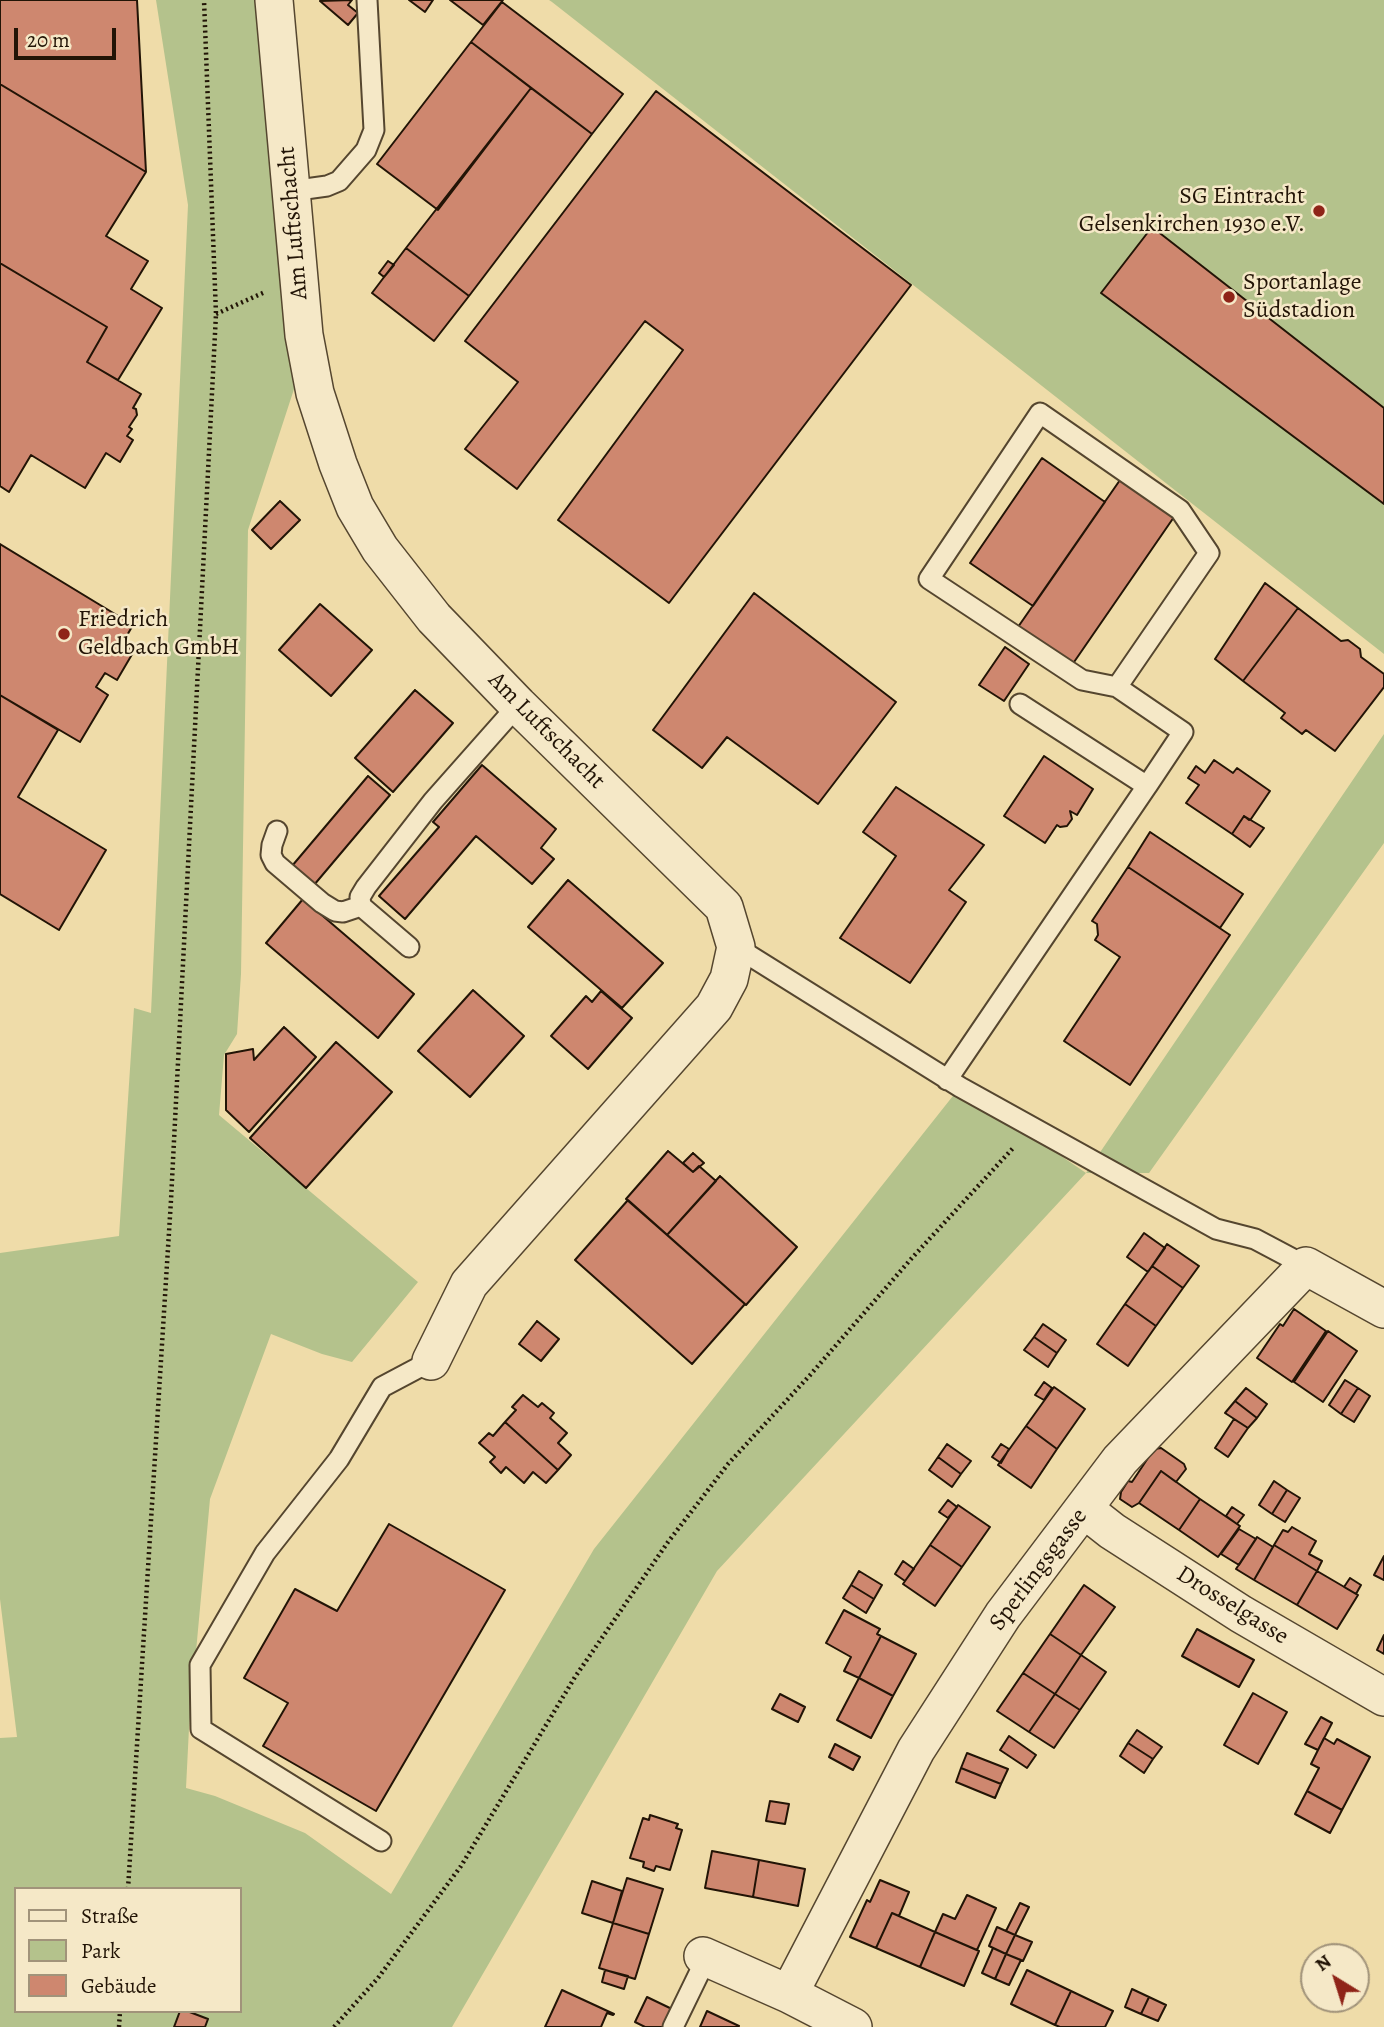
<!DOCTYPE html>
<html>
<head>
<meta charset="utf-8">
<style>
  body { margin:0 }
  #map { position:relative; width:1384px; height:2027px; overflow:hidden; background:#efdca9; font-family:Alegreya,serif }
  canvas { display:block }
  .legend { position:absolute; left:14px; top:1887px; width:228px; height:126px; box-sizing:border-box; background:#f5e8c7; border:2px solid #a1937a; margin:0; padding:9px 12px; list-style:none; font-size:21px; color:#221406 }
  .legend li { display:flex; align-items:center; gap:14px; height:35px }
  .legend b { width:35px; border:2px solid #a1937a }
  .north { position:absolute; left:1300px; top:1943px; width:70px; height:70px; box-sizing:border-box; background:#f5e8c7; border:2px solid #a1937a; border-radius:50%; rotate:322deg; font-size:19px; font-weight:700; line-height:28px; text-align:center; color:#221406 }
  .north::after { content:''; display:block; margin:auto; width:24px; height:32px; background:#8f2418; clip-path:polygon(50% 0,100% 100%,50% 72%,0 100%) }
  .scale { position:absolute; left:14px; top:28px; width:102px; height:32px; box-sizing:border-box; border:4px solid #221406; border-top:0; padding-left:9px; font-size:21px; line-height:24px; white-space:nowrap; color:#221406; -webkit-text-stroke:5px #f5e8c7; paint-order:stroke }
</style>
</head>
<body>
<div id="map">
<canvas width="1384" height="2027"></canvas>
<ul class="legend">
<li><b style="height:9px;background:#f5e8c7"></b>Straße</li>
<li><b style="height:19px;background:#b4c28c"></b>Park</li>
<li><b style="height:19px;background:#ce876f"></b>Gebäude</li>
</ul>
<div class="north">N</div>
<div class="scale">20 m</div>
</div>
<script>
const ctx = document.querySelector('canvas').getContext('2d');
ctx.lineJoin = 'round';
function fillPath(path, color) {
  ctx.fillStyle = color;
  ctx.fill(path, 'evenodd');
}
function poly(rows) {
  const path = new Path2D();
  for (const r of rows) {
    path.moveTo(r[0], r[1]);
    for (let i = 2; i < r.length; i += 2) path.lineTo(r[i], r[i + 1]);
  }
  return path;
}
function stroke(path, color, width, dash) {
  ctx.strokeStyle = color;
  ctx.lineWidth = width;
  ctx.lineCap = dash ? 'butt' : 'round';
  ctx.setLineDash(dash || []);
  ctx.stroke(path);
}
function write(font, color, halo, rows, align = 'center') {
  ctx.font = font + ' Alegreya,serif';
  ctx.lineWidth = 5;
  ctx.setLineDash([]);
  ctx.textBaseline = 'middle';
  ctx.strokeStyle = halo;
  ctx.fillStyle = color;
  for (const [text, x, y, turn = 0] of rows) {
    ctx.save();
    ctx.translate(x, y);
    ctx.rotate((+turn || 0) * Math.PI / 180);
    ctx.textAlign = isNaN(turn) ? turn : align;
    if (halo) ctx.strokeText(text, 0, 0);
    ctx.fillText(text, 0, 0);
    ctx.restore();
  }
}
const green = poly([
  [156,0,255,0,279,265,295,386,248,530,241,974,237,1034,224,1055,219,1115,418,1282,352,1362,322,1354,271,1334,210,1499,189,1728,186,1788,215,1796,305,1833,391,1894,594,1549,960,1087,1086,1173,1384,734,1384,843,1149,1173,1086,1173,717,1571,452,2027,0,2027,0,1738,17,1737,0,1599,0,1253,119,1236,134,1008,151,1013,188,205],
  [16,1889,240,1889,240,2011,16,2011],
  [549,0,1384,0,1384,654,552,2]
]);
const building = poly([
  [0,0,137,0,146,172,0,84,0,0],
  [352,0,348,5,358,13,348,25,320,1,352,0],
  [409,0,433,0,425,12,409,0],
  [450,0,503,0,483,25,450,0],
  [502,2,623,94,592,134,471,42,502,2],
  [471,42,531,88,438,210,377,164,471,42],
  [0,84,146,172,106,236,148,261,131,289,162,308,118,380,87,362,107,327,0,263,0,84],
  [531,88,592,134,469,296,406,248,531,88],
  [656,91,911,285,669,603,558,520,683,350,645,321,517,489,465,449,518,382,465,341,656,91],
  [1152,227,1384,408,1384,504,1101,293,1152,227],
  [406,248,469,296,434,341,372,293,406,248],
  [388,261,394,265,384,277,379,273,388,261],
  [0,263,107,327,87,362,141,394,133,408,136,409,137,415,129,427,132,429,127,436,133,440,120,462,106,453,85,488,31,455,9,492,0,486,0,263],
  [1042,458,1105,502,1033,606,970,563,1042,458],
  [1120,480,1174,517,1072,665,1018,627,1120,480],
  [280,501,300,520,271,549,252,530,280,501],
  [0,544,133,625,122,644,134,651,117,680,105,673,96,687,108,695,80,742,0,695,0,544],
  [1265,583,1298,608,1243,681,1215,659,1265,583],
  [754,593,896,702,818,804,727,737,702,768,653,730,754,593],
  [320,604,372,650,331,696,279,650,320,604],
  [1298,608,1341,641,1348,640,1360,649,1361,657,1384,674,1384,687,1335,751,1306,730,1302,734,1281,718,1285,713,1243,681,1298,608],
  [1005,647,1029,664,1004,701,979,685,1005,647],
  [415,690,453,723,393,792,355,758,415,690],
  [0,695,58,730,18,797,106,850,59,930,0,894,0,695],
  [1044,756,1093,789,1077,815,1070,811,1072,819,1067,826,1060,827,1057,825,1045,843,1004,816,1044,756],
  [1214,760,1233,773,1237,768,1270,791,1251,819,1249,820,1244,816,1232,834,1186,803,1199,785,1188,778,1196,766,1205,773,1214,760],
  [482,765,556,829,541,848,554,859,532,884,476,836,405,919,379,896,439,827,433,822,482,765],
  [368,776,390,795,314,885,292,866,368,776],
  [896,787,984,845,949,890,966,902,910,983,840,938,896,856,863,832,896,787],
  [1244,816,1264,828,1250,847,1232,834,1244,816],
  [1150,832,1243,894,1220,928,1128,867,1150,832],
  [1128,867,1230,935,1130,1085,1064,1041,1120,957,1095,940,1098,935,1097,924,1092,921,1128,867],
  [568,880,663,963,622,1008,528,927,568,880],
  [303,899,414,994,378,1038,266,943,303,899],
  [473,990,524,1036,470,1097,418,1051,473,990],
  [601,991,632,1018,588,1069,551,1036,586,996,592,1002,601,991],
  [284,1027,316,1057,249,1132,226,1110,226,1054,253,1049,254,1060,284,1027],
  [336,1042,392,1092,306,1188,250,1138,336,1042],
  [668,1151,693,1172,699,1166,716,1181,667,1235,626,1199,668,1151],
  [693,1153,704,1163,693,1172,683,1163,693,1153],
  [720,1176,797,1247,746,1305,667,1235,720,1176],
  [628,1200,745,1304,692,1364,575,1260,628,1200],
  [1144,1233,1165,1248,1148,1272,1127,1257,1144,1233],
  [1167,1244,1199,1266,1183,1288,1152,1266,1167,1244],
  [1152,1266,1183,1288,1156,1326,1125,1304,1152,1266],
  [1125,1304,1156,1326,1128,1366,1097,1344,1125,1304],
  [1294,1309,1326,1331,1292,1382,1257,1358,1280,1324,1283,1326,1294,1309],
  [537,1321,559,1339,541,1361,519,1344,537,1321],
  [1043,1324,1066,1340,1057,1353,1034,1337,1043,1324],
  [1328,1331,1357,1351,1323,1402,1294,1382,1328,1331],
  [1034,1337,1057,1353,1048,1367,1024,1350,1034,1337],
  [1345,1380,1358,1388,1341,1414,1329,1405,1345,1380],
  [1044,1382,1052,1388,1044,1400,1035,1395,1044,1382],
  [1054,1387,1085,1409,1057,1449,1026,1426,1054,1387],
  [1246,1388,1267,1404,1257,1418,1235,1401,1246,1388],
  [1358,1388,1370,1396,1354,1422,1341,1414,1358,1388],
  [523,1395,538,1407,542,1403,554,1413,550,1418,567,1433,558,1443,571,1455,558,1470,505,1422,516,1410,512,1407,523,1395],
  [1235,1401,1257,1418,1248,1428,1225,1413,1235,1401],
  [1234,1419,1248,1428,1228,1457,1215,1448,1234,1419],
  [505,1422,558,1470,546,1483,533,1472,524,1483,506,1467,501,1473,490,1462,495,1457,479,1443,489,1433,493,1436,505,1422],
  [1026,1426,1057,1449,1031,1488,998,1465,1026,1426],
  [947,1444,971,1461,961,1474,938,1457,947,1444],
  [1001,1444,1009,1449,1001,1463,992,1457,1001,1444],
  [1161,1448,1184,1464,1186,1469,1176,1482,1161,1471,1139,1503,1132,1507,1120,1499,1121,1492,1128,1481,1132,1482,1154,1449,1161,1448],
  [938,1457,961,1474,952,1487,929,1470,938,1457],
  [1161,1471,1200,1499,1179,1530,1139,1503,1161,1471],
  [1274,1481,1287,1490,1272,1514,1259,1505,1274,1481],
  [1287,1490,1300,1498,1285,1522,1272,1514,1287,1490],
  [1200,1499,1240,1526,1218,1557,1179,1530,1200,1499],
  [948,1500,957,1507,948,1518,939,1512,948,1500],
  [958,1505,990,1527,962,1567,930,1545,958,1505],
  [1232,1507,1244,1515,1237,1524,1226,1516,1232,1507],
  [389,1524,505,1590,376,1811,263,1746,288,1703,244,1678,295,1589,337,1611,389,1524],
  [1292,1527,1316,1541,1309,1554,1322,1561,1317,1571,1274,1545,1283,1530,1288,1532,1292,1527],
  [1239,1529,1256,1539,1239,1565,1221,1554,1239,1529],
  [1257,1537,1273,1547,1254,1580,1236,1569,1257,1537],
  [930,1545,962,1567,935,1606,903,1584,930,1545],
  [1274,1545,1317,1571,1297,1605,1254,1580,1274,1545],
  [1384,1556,1384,1580,1374,1575,1384,1556],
  [903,1561,914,1569,905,1581,895,1574,903,1561],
  [859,1571,882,1585,874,1599,851,1585,859,1571],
  [1317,1571,1358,1595,1337,1629,1297,1605,1317,1571],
  [1350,1578,1361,1585,1356,1594,1344,1587,1350,1578],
  [851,1585,874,1599,866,1613,843,1598,851,1585],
  [1084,1585,1115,1607,1081,1655,1050,1634,1084,1585],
  [844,1610,880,1629,877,1634,881,1636,859,1678,844,1671,851,1657,826,1643,844,1610],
  [1197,1629,1254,1660,1239,1687,1182,1656,1197,1629],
  [1050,1634,1081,1655,1055,1694,1023,1673,1050,1634],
  [1384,1635,1384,1654,1377,1650,1384,1635],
  [881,1636,916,1654,893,1696,859,1678,881,1636],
  [1081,1655,1106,1672,1080,1710,1055,1694,1081,1655],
  [1023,1673,1055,1694,1029,1732,997,1711,1023,1673],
  [859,1678,893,1696,871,1738,837,1720,859,1678],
  [1253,1693,1287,1712,1258,1764,1224,1745,1253,1693],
  [780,1694,805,1707,798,1722,772,1709,780,1694],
  [1055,1694,1080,1710,1054,1748,1029,1732,1055,1694],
  [1321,1717,1332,1723,1318,1750,1305,1744,1321,1717],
  [1137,1730,1162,1747,1153,1759,1128,1743,1137,1730],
  [1009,1736,1036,1755,1027,1768,1000,1750,1009,1736],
  [1324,1738,1334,1744,1337,1739,1370,1757,1342,1810,1307,1791,1319,1768,1311,1764,1324,1738],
  [1128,1743,1153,1759,1144,1773,1120,1756,1128,1743],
  [835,1744,860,1757,853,1770,829,1757,835,1744],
  [967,1753,1008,1769,1001,1784,961,1768,967,1753],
  [961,1768,1001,1784,995,1798,956,1782,961,1768],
  [1307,1791,1342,1810,1330,1833,1295,1814,1307,1791],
  [770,1801,789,1804,785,1824,766,1821,770,1801],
  [650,1815,678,1824,676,1828,682,1830,670,1870,656,1866,654,1871,643,1867,644,1862,630,1858,643,1818,649,1820,650,1815],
  [712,1851,759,1860,753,1897,705,1888,712,1851],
  [759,1860,805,1869,798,1906,753,1897,759,1860],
  [627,1878,663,1889,649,1934,613,1923,627,1878],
  [880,1880,909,1892,899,1916,892,1913,876,1948,850,1937,867,1900,870,1902,880,1880],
  [592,1881,622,1891,613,1923,582,1913,592,1881],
  [967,1895,996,1908,977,1950,935,1932,943,1914,955,1919,967,1895],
  [1020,1903,1029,1907,1015,1935,1006,1931,1020,1903],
  [892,1913,935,1932,920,1967,876,1948,892,1913],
  [613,1923,649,1934,635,1979,599,1968,613,1923],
  [997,1927,1015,1935,1006,1954,989,1946,997,1927],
  [935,1932,979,1951,964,1986,920,1967,935,1932],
  [1015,1935,1032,1942,1023,1961,1006,1954,1015,1935],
  [993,1948,1006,1954,995,1979,982,1973,993,1948],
  [1006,1954,1021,1960,1009,1985,995,1979,1006,1954],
  [605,1970,628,1976,624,1989,602,1982,605,1970],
  [1027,1970,1071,1991,1055,2025,1011,2004,1027,1970],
  [1132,1989,1149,1997,1141,2014,1125,2007,1132,1989],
  [562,1990,614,2014,613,2015,607,2013,601,2027,545,2027,562,1990],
  [1071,1991,1113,2011,1105,2027,1060,2027,1055,2025,1071,1991],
  [647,1997,674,2010,666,2027,645,2027,635,2022,647,1997],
  [1149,1997,1166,2005,1158,2021,1141,2014,1149,1997],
  [180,2011,187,2011,208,2019,205,2027,174,2027,180,2011],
  [707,2011,739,2026,738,2027,700,2027,707,2011]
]);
const path = poly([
  [216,314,265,292],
  [128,1889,171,1200,216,314,204,0],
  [119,2027,120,2011],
  [334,2027,378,1978,461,1866,575,1677,668,1542,728,1464,811,1374,911,1259,1014,1147]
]);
const service = poly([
  [291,191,327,186,339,181,366,150,374,130,367,0],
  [1117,687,1082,680,929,579,1040,413,1180,510,1209,553,1117,687,1183,732,1147,786],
  [277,831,272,845,271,855,275,863,322,903,335,911,343,912,361,906],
  [409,947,361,906,360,897,366,887,433,801,518,705],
  [736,947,960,1087,1216,1229,1255,1239,1306,1266],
  [947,1080,1147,786,1020,704],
  [381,1841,201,1729,200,1665,265,1553,339,1459,382,1387,431,1361],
  [673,2027,707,1957]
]);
const minor = poly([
  [274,0,304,335,315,393,338,464,355,507,380,549,434,618,518,705,724,907,736,947,729,979,714,1007,469,1284,431,1361],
  [1084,1509,1112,1531,1241,1614,1384,1697],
  [703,1956,789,1994,853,2027],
  [789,1994,916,1750,1003,1615,1120,1460,1306,1266,1384,1309]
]);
const markers = [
  [1319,211,7,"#8f2418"],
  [1229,297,7,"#8f2418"],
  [64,634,7,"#8f2418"]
];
const poiNames = [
  ["SG Eintracht",1305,197,"right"],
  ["Gelsenkirchen 1930 e.V.",1305,225,"right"],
  ["Sportanlage",1243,283],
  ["Südstadion",1243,311],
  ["Friedrich",78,620],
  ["Geldbach GmbH",78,648]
];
const streetNames = [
  ["Am Luftschacht",294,223,-95],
  ["Am Luftschacht",546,731,45],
  ["Sperlingsgasse",1039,1570,-53],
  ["Drosselgasse",1232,1606,32]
];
fillPath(green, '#b4c28c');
fillPath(building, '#ce876f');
stroke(building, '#221406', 2);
stroke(service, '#55462f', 23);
stroke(minor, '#55462f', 40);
stroke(path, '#221406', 4.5, [2, 3.5]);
stroke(service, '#f5e8c7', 19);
stroke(minor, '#f5e8c7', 37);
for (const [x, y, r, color] of markers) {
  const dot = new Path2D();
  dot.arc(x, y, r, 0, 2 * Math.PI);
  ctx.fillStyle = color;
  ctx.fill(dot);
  stroke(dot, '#f5e8c7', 2.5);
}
write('24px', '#221406', '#f5e8c7', poiNames, 'left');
write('24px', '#221406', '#f5e8c7', streetNames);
</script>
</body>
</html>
